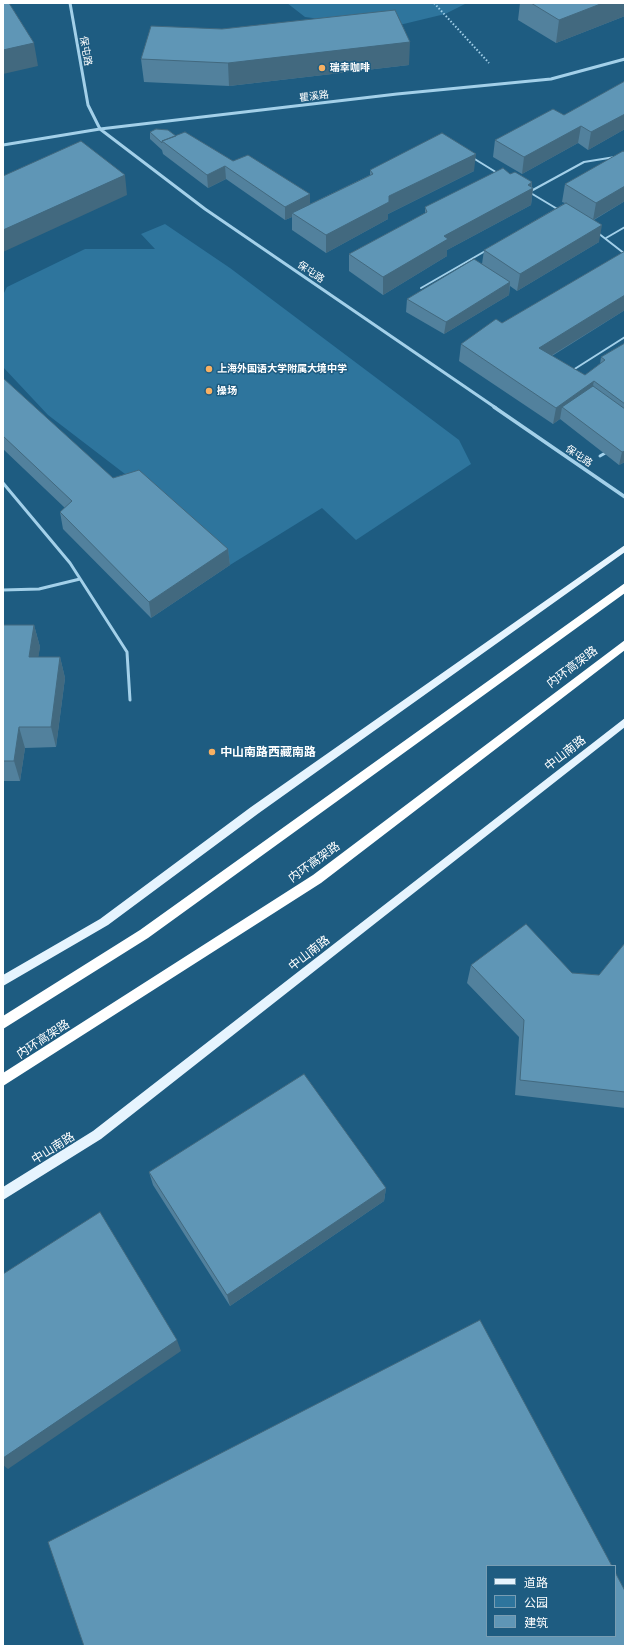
<!DOCTYPE html>
<html>
<head>
<meta charset="utf-8">
<style>
  body { margin:0 }
  #map { position:relative; width:628px; height:1649px; overflow:hidden; background:#1e5c81; font-family:Barlow,"Noto Sans SC",sans-serif }
  canvas { display:block }
  .frame { position:absolute; inset:0; border:4px solid #fff; pointer-events:none }
  .legend { position:absolute; left:486px; top:1565px; width:130px; height:72px; box-sizing:border-box; background:#1e5c81; border:1px solid #789db3; margin:0; padding:5px 7px; list-style:none; font-size:12px; color:#fff }
  .legend li { display:flex; align-items:center; gap:8px; height:20px }
  .legend b { width:20px; border:1px solid #789db3 }
</style>
</head>
<body>
<div id="map">
<canvas width="628" height="1649"></canvas>
<div class="frame"></div>
<ul class="legend">
<li><b style="height:5px;background:#e6f4fe"></b>道路</li>
<li><b style="height:11px;background:#2e759d"></b>公园</li>
<li><b style="height:11px;background:#5f96b6"></b>建筑</li>
</ul>
</div>
<script>
const ctx = document.querySelector('canvas').getContext('2d');
ctx.lineJoin = 'round';
function fillPath(path, color) {
  ctx.fillStyle = color;
  ctx.fill(path, 'evenodd');
}
function poly(rows) {
  const path = new Path2D();
  for (const r of rows) {
    path.moveTo(r[0], r[1]);
    for (let i = 2; i < r.length; i += 2) path.lineTo(r[i], r[i + 1]);
  }
  return path;
}
function stroke(path, color, width, dash) {
  ctx.strokeStyle = color;
  ctx.lineWidth = width;
  ctx.lineCap = dash ? 'butt' : 'round';
  ctx.setLineDash(dash || []);
  ctx.stroke(path);
}
function write(font, color, halo, rows, align = 'center') {
  ctx.font = font + ' Barlow,"Noto Sans SC",sans-serif';
  ctx.lineWidth = 3;
  ctx.setLineDash([]);
  ctx.textBaseline = 'middle';
  ctx.strokeStyle = halo;
  ctx.fillStyle = color;
  for (const [text, x, y, turn = 0] of rows) {
    ctx.save();
    ctx.translate(x, y);
    ctx.rotate((+turn || 0) * Math.PI / 180);
    ctx.textAlign = isNaN(turn) ? turn : align;
    if (halo) ctx.strokeText(text, 0, 0);
    ctx.fillText(text, 0, 0);
    ctx.restore();
  }
}
const green = poly([
  [287,3,467,3,445,14,387,28,305,17],
  [165,224,230,268,459,440,471,464,356,540,322,508,230,565,142,487,48,415,3,367,3,295,7,287,85,249,155,249,141,234]
]);
const path = poly([
  [434,3,489,63]
]);
const laneFar1 = poly([
  [473,158,499,174],
  [531,191,584,162,615,157],
  [529,192,559,210],
  [598,233,625,254],
  [606,238,625,227],
  [421,288,487,250],
  [573,370,625,337]
]);
const lane = poly([
  [600,456,607,452],
  [3,483,70,563,127,652,130,700],
  [3,590,39,589,80,579]
]);
const streetFar1 = poly([
  [70,3,88,105,100,129,205,209,496,408],
  [3,145,100,129,397,94,551,79,625,59]
]);
const street = poly([
  [494,407,625,497]
]);
const primary = poly([
  [625,545,625,552,259,813,108,925,3,986,3,975,100,919,251,807,625,545],
  [625,718,625,727,101,1139,3,1200,3,1187,93,1131,625,718]
]);
const highway = poly([
  [625,583,625,593,148,938,3,1029,3,1016,140,930,625,583],
  [625,640,625,650,321,883,3,1086,3,1073,313,875,625,640]
]);
const wall = poly([
  [520,3,625,3,625,16,556,43,518,20],
  [141,59,409,65,229,86,144,82],
  [625,81,625,129,588,150,578,143,522,174,493,157,495,140,564,115],
  [150,132,176,136,233,161,310,204,370,175,370,170,474,171,388,214,388,219,326,253,292,230,292,217,285,220,226,179,208,188,163,154,162,150,150,139],
  [625,152,625,201,594,220,599,242,517,291,510,286,509,295,444,334,406,312,407,299,482,264,484,250,565,203,562,202,565,184],
  [510,174,532,182,532,187,533,188,531,205,447,250,447,256,383,295,349,271,349,254,425,213,425,207],
  [625,251,625,310,552,356,585,375,600,364,601,357,625,343,625,462,619,465,560,419,553,424,459,361,461,344,502,323],
  [3,378,113,478,228,549,230,565,151,618,63,529,60,512,65,508,3,449],
  [3,625,34,625,40,647,38,657,60,657,65,678,56,747,25,748,20,781,3,781],
  [625,943,625,1108,515,1095,519,1037,467,983,471,965,599,975],
  [149,1172,386,1188,384,1201,230,1306,153,1185]
]);
const shadedWall = poly([
  [603,3,625,3,625,16,556,43,559,20],
  [410,42,409,65,229,86,228,63],
  [34,43,38,66,3,74,3,50],
  [625,114,625,129,588,150,591,132],
  [581,126,578,143,522,174,524,157],
  [476,154,474,171,388,214,388,219,326,253,326,235,389,196],
  [225,166,226,179,208,188,207,175],
  [125,175,127,195,3,252,3,230],
  [532,182,531,189,533,188,531,205,447,250,447,256,383,295,383,277,444,236],
  [625,186,625,201,593,220,596,203],
  [310,194,310,207,292,213,292,217,285,220,285,207],
  [602,225,599,242,517,291,520,274],
  [510,282,509,295,444,334,446,322],
  [625,295,625,310,536,365,539,348],
  [594,381,590,398,562,407,560,419,553,424,556,408],
  [625,451,625,462,619,465,622,452],
  [228,549,230,565,151,618,149,602],
  [34,625,40,647,35,679,29,657],
  [60,657,65,678,56,747,51,727],
  [19,727,25,748,20,781,14,761],
  [386,1188,384,1201,230,1306,227,1295],
  [177,1340,181,1351,8,1469,3,1465,3,1458]
]);
const building = poly([
  [3,3,9,3,34,43,3,50,3,3],
  [531,3,603,3,559,20,531,3],
  [395,10,410,42,228,63,141,59,151,26,222,29,395,10],
  [625,81,625,114,591,132,581,126,524,157,495,140,553,109,564,115,625,81],
  [156,129,168,130,176,136,162,141,162,143,150,132,156,129],
  [185,132,233,161,248,155,310,194,285,207,225,166,207,175,162,141,185,132],
  [442,133,476,154,389,196,389,202,326,235,292,213,373,174,370,170,442,133],
  [81,141,125,175,3,230,3,176,81,141],
  [623,151,625,152,625,186,596,203,565,184,623,151],
  [503,168,510,174,515,172,532,182,528,185,533,188,444,236,448,239,383,277,349,254,427,212,425,207,503,168],
  [566,203,602,225,520,274,484,250,566,203],
  [625,251,625,295,539,348,585,375,605,360,601,357,625,343,625,404,594,381,556,408,461,344,496,319,502,323,625,251],
  [474,259,510,282,446,322,407,299,474,259],
  [3,378,113,478,139,470,228,549,149,602,60,512,72,501,3,436,3,378],
  [593,386,625,409,625,451,622,452,562,407,593,386],
  [3,625,34,625,29,657,60,657,51,727,19,727,14,761,3,761,3,625],
  [526,924,572,973,599,975,625,943,625,1092,520,1080,524,1020,471,965,526,924],
  [304,1074,386,1188,227,1295,149,1172,304,1074],
  [100,1212,177,1340,3,1458,3,1274,100,1212],
  [480,1320,612,1566,487,1566,487,1636,615,1636,615,1572,625,1591,625,1646,84,1646,48,1542,480,1320]
]);
const markers = [
  [322,68,4,"#f8b062"],
  [209,369,4,"#f8b062"],
  [209,391,4,"#f8b062"],
  [212,752,4,"#f8b062"]
];
const farStreetnames = [
  ["保屯路",86,51,80],
  ["瞿溪路",314,96,-7],
  ["保屯路",311,272,34],
  ["保屯路",579,456,34]
];
const farPoinames = [
  ["瑞幸咖啡",330,68],
  ["上海外国语大学附属大境中学",217,369],
  ["操场",217,391]
];
const streetNames = [
  ["内环高架路",572,667,-37],
  ["中山南路",565,753,-38],
  ["内环高架路",314,862,-36],
  ["中山南路",309,953,-38],
  ["内环高架路",43,1039,-33],
  ["中山南路",53,1148,-32]
];
const poiNames = [
  ["中山南路西藏南路",220,752]
];
fillPath(green, '#2e759d');
stroke(path, '#a3d0e9', 2, [1.5, 2]);
stroke(laneFar1, '#a3d0e9', 2);
stroke(lane, '#a3d0e9', 3);
stroke(streetFar1, '#a3d0e9', 3);
stroke(street, '#a3d0e9', 3.5);
fillPath(primary, '#e6f4fe');
fillPath(highway, '#fff');
fillPath(wall, '#52819d');
fillPath(shadedWall, '#42697f');
fillPath(building, '#5f96b6');
stroke(building, '#42697f', 1);
for (const [x, y, r, color] of markers) {
  const dot = new Path2D();
  dot.arc(x, y, r, 0, 2 * Math.PI);
  ctx.fillStyle = color;
  ctx.fill(dot);
  stroke(dot, '#1e5c81', 1.5);
}
write('10px', '#fff', '#1e5c81', farStreetnames);
write('bold 10px', '#fff', '#1e5c81', farPoinames, 'left');
write('12px', '#fff', '#1e5c81', streetNames);
write('bold 12px', '#fff', '#1e5c81', poiNames, 'left');
</script>
</body>
</html>
